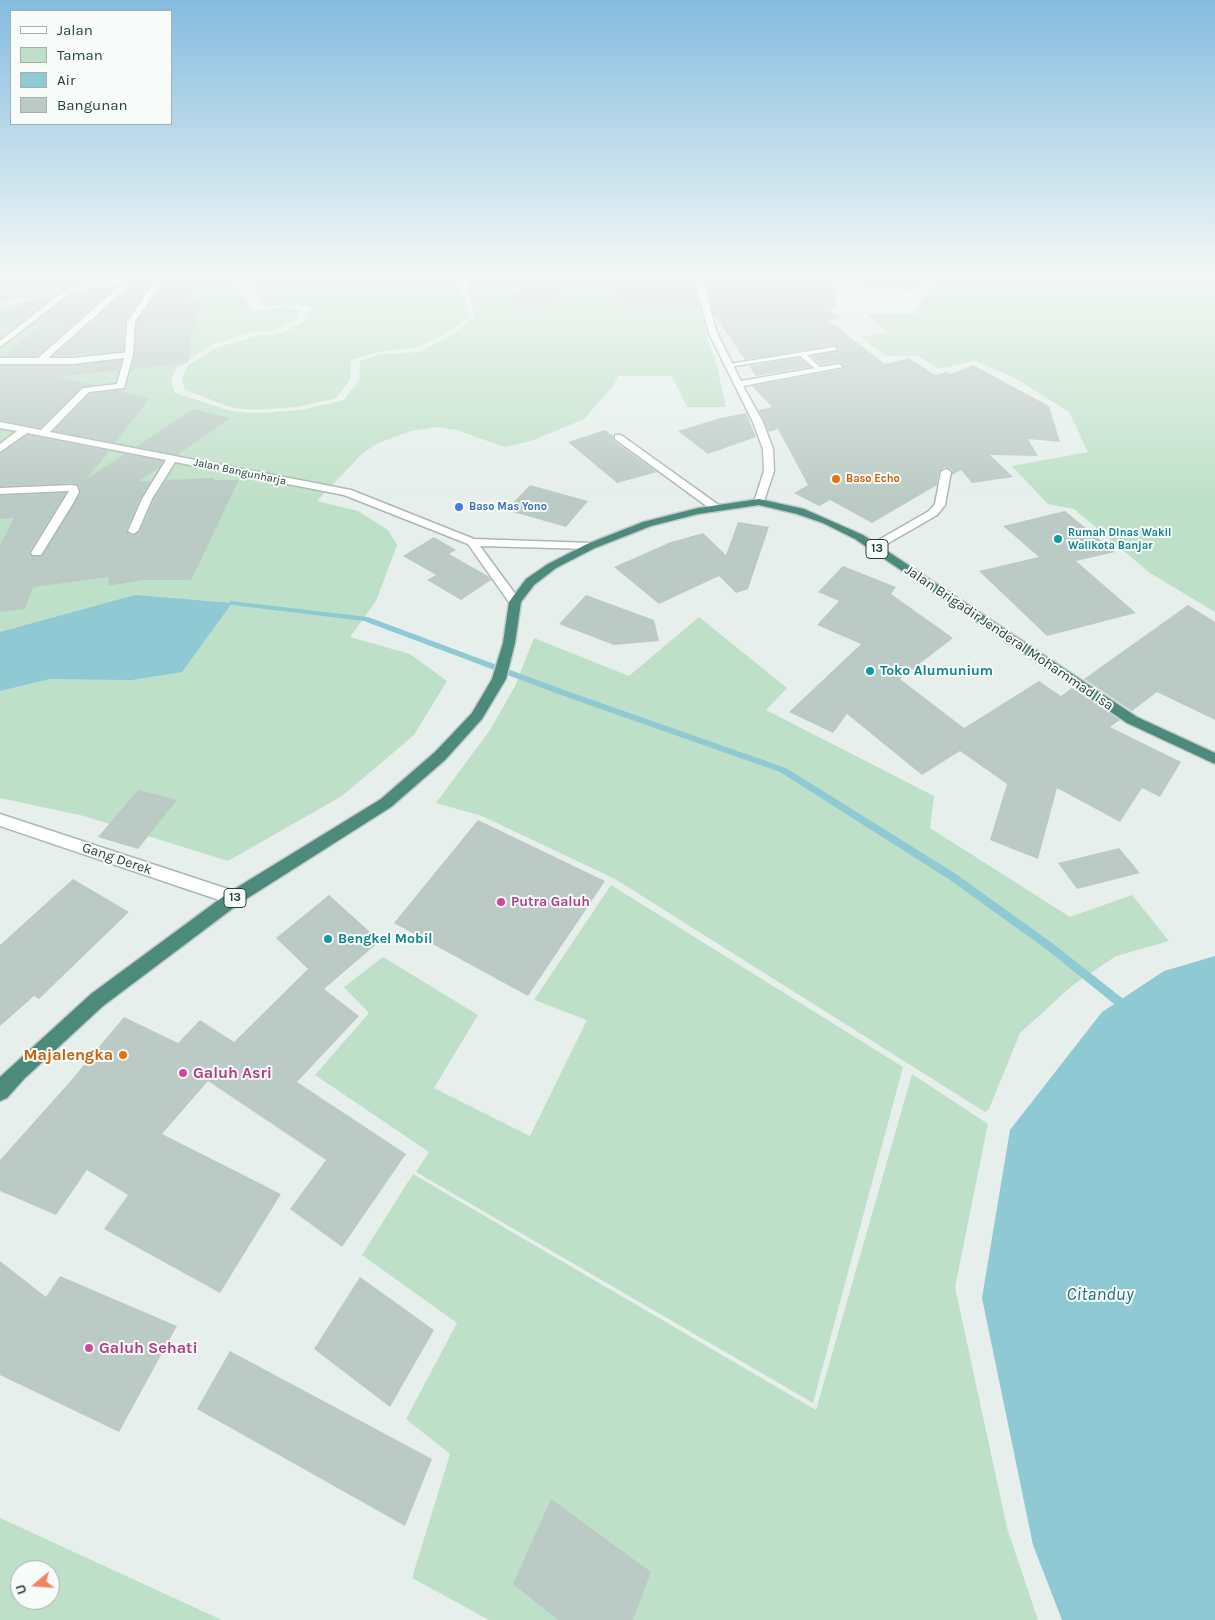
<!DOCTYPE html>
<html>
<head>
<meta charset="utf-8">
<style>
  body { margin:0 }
  #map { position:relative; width:1215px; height:1620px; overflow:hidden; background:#e6efeb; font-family:Karla,sans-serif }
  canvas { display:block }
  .legend { position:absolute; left:10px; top:10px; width:162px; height:115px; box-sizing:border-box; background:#f7fbf9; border:1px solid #a3b1ad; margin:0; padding:6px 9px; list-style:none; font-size:15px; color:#24423a }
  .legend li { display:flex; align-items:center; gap:10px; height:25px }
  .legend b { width:25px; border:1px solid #a3b1ad }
  .north { position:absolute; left:10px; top:1560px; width:50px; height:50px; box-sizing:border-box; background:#f7fbf9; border:1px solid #a3b1ad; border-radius:50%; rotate:252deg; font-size:14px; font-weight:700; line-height:20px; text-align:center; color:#24423a }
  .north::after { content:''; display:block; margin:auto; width:18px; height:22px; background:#f4845f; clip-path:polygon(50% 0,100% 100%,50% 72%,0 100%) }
</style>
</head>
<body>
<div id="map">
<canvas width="1215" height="1620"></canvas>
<ul class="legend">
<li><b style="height:6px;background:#fff"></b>Jalan</li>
<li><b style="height:14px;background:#bfe0c8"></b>Taman</li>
<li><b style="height:14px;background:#8ec9d4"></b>Air</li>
<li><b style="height:14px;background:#bbcac4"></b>Bangunan</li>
</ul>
<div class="north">U</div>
</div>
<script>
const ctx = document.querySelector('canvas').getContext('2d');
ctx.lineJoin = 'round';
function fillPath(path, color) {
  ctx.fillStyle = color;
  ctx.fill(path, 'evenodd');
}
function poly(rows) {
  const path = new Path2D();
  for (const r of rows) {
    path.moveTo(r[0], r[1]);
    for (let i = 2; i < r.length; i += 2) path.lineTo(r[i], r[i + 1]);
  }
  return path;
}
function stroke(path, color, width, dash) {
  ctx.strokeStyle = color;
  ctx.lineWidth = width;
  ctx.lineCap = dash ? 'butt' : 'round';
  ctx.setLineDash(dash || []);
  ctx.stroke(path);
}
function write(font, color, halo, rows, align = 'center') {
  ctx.font = font + ' Karla,sans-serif';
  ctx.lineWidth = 4;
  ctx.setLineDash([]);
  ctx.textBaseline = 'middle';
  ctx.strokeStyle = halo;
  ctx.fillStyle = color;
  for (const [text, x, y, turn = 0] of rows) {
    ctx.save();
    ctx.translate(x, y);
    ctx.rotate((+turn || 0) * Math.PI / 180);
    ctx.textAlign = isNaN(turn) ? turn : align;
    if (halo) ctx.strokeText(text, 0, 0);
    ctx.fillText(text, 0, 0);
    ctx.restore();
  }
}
const green = poly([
  [0,272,154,272,0,303],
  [165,272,224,272,238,286,253,311,283,308,300,309,298,318,275,330,248,333,211,345,176,369,171,381,175,393,231,411,256,413,301,410,344,400,359,380,360,361,381,354,418,352,451,335,475,317,467,288,469,277,474,272,695,272,693,277,706,333,717,366,726,407,687,407,672,376,618,376,614,385,584,419,531,441,504,447,457,430,437,427,411,431,378,443,363,453,317,501,358,511,388,530,397,545,376,601,350,637,410,654,447,681,414,735,342,796,228,861,84,816,0,798,0,306],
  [236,272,467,272,460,289,470,316,445,334,419,347,378,352,351,360,350,380,336,398,298,407,254,410,233,408,185,390,182,378,188,365,216,348,256,336,283,333,308,319,311,307,286,304,266,307,249,284],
  [798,272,929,272,915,292,799,281],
  [937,272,1215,272,1215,612,1150,573,1074,509,1048,504,1012,466,1088,452,1069,412,1013,377,975,361,938,369,918,356,885,356,861,337,888,332,866,314,914,314],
  [699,617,787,688,766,710,934,796,930,828,1070,917,1132,895,1169,941,1116,956,1073,985,1020,1033,989,1109,985,1112,615,879,482,816,436,803,490,730,515,686,534,638,629,676],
  [611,885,903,1067,813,1403,416,1172,429,1152,315,1075,369,1013,344,987,383,957,478,1015,434,1088,530,1136,587,1020,534,1000],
  [912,1074,988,1124,955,1287,1007,1528,1038,1620,489,1620,412,1578,450,1454,406,1419,457,1323,362,1255,413,1174,816,1410],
  [0,1518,222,1620,0,1620],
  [20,1570,50,1570,50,1600,20,1600]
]);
const water = poly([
  [135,595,232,603,182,672,132,680,50,679,0,691,0,632],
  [1215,956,1215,1620,1062,1620,1033,1545,982,1298,1010,1130,1102,1012,1164,971]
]);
const stream = poly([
  [230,601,368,617,564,690,786,768,956,874,1052,943,1131,1005,1132,1008,1131,1011,1127,1013,1123,1011,1046,949,950,880,780,772,558,694,364,621,232,605,230,605,230,601]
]);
const building = poly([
  [174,272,200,272,181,303,201,301,191,339,188,363,131,369,135,355,137,323,165,282,168,282],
  [588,272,697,272,694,277,695,290,699,306,628,307,625,299],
  [709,272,834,272,836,308,829,309,841,319,828,320,885,364,909,358,935,375,947,372,951,374,973,365,1049,406,1060,442,1028,439,1038,456,990,455,1013,477,972,483,961,470,952,475,952,470,945,467,939,472,937,485,872,523,830,500,819,506,794,493,808,485,778,429,769,432,759,410,772,407,752,386,843,369,844,366,839,362,821,365,811,356,836,352,838,348,834,345,745,360,713,313,707,290,706,277],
  [536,273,577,273,542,307,507,302],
  [138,281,152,282,125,321,123,351,53,356],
  [93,288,115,288,37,356,4,356,39,327,29,327,62,302,75,305],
  [42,296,50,299,16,326,0,325,0,314],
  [799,358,810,367,756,376,749,366],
  [122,360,119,370,59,377,93,385,82,387,40,428,0,420,0,366,73,366],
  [117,391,149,399,115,443,54,431,90,394],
  [193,409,230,418,177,455,136,447],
  [746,413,756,437,708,454,678,431,720,418],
  [605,430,613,436,614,441,657,472,617,483,568,442],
  [27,435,109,451,86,479,125,454,163,461,160,467,139,481,151,481,140,498,126,530,132,536,140,532,154,500,166,480,215,478,214,480,239,480,191,580,143,580,108,586,109,577,33,587,25,609,0,612,0,545,14,518,0,519,0,496,66,493,29,552,32,556,41,557,81,493,79,485,73,483,0,486,0,454],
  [530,485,588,501,566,527,506,510],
  [1065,511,1115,552,1076,561,1136,613,1047,636,979,571,1039,557,1003,526],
  [738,522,769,527,748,589,736,593,719,576,659,604,614,567,671,542,703,533,726,555],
  [434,537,456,550,449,554,488,576,491,580,461,600,427,580,436,575,403,556],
  [843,566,896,587,891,594,953,638,900,679,964,728,1039,681,1061,696,1072,688,1120,720,1110,727,1181,762,1160,797,1142,788,1120,822,1057,788,1038,859,990,840,1007,784,960,751,922,775,847,714,833,733,789,712,861,644,817,625,839,601,818,592],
  [586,595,654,620,659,641,614,645,559,624],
  [1188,605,1215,622,1215,720,1157,692,1132,711,1084,679],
  [138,790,177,800,138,849,98,837],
  [478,820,605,881,528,996,394,923],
  [1119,848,1140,873,1077,889,1058,863],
  [73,879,129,912,39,999,34,996,0,1026,0,945],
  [329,895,380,941,324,989,359,1016,297,1082,406,1154,342,1247,290,1209,326,1160,208,1081,162,1134,281,1194,220,1293,104,1229,128,1195,87,1170,56,1215,0,1191,0,1160,68,1084,124,1017,178,1043,200,1020,234,1042,308,969,276,938],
  [0,1261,46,1297,60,1276,177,1326,119,1432,0,1375],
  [360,1277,434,1330,390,1407,314,1349],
  [230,1351,432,1459,405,1526,197,1409],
  [551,1499,651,1572,633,1620,558,1620,513,1584]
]);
const service = poly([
  [834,347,836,348,836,350,807,355,823,370,819,372,800,356,728,367,724,365,834,347]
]);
const pedestrian = poly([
  [124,282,131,284,48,358,73,358,129,352,133,355,132,357,73,364,0,364,0,358,38,358,124,282]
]);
const minor = poly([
  [699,272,707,272,704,277,705,290,717,333,741,381,839,364,843,367,743,386,763,422,773,449,774,471,763,504,759,505,754,502,764,471,763,449,753,422,709,333,697,290,696,277,699,272],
  [156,279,163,281,135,322,133,355,124,388,89,392,50,432,351,490,474,539,591,543,597,546,591,549,480,546,521,602,515,606,511,605,468,544,344,495,175,462,152,499,138,531,133,534,128,531,142,499,166,460,27,433,0,452,0,444,17,431,0,428,0,422,41,430,83,388,117,384,125,355,127,322,156,279],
  [62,292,69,294,0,347,0,341,62,292],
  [615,435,621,435,720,506,720,510,712,510,615,439,615,435],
  [946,469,951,472,945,505,937,515,878,549,870,549,870,545,929,511,935,504,941,472,946,469],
  [73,485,77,486,79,492,72,505,41,555,33,555,31,553,69,491,0,494,0,488,73,485],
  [0,814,234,891,240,893,242,898,240,903,234,905,0,826,0,814]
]);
const trunk = poly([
  [759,499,804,509,863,535,1137,717,1215,753,1215,764,1127,723,855,539,823,523,797,514,759,505,698,514,651,526,595,548,556,568,534,585,521,602,515,643,506,679,482,719,445,760,391,807,240,903,103,1006,24,1079,7,1098,0,1101,0,1077,91,994,228,893,381,799,435,752,472,713,492,679,503,643,509,602,526,579,548,564,587,544,643,522,698,508,759,499]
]);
const markers = [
  [836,479,5,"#e8710a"],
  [459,507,5,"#3f7fe0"],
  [1058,539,5,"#0f9aa8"],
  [870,671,5,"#0f9aa8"],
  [501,902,5,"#d1479c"],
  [328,939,5,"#0f9aa8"],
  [123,1055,5,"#e8710a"],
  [183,1073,5,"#d1479c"],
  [89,1348,5,"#d1479c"]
];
const farStreetnames = [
  ["Jalan Bangunharja",240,472,12]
];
const farFoodnames = [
  ["Baso Echo",846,479]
];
const farShopnames = [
  ["Baso Mas Yono",469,507]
];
const farCulturenames = [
  ["Rumah Dinas Wakil",1068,533],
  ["Walikota Banjar",1068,546]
];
const shields = [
  [877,549,22],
  [235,898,22]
];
const shieldNames = [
  ["13",877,549],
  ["13",235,898]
];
const streetNames = [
  ["Jalan Brigadir Jenderal Mohammad Isa",1009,638,34],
  ["Gang Derek",117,859,19]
];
const cultureNames = [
  ["Toko Alumunium",880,671],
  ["Bengkel Mobil",338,939]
];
const hotelNames = [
  ["Putra Galuh",511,902]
];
const nearFoodnames = [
  ["Majalengka",113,1055]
];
const nearHotelnames = [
  ["Galuh Asri",193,1073],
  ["Galuh Sehati",99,1348]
];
const nearWaternames = [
  ["Citanduy",1100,1295]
];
fillPath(green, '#bfe0c8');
fillPath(water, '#8ec9d4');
fillPath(stream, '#8ec9d4');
fillPath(building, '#bbcac4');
stroke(service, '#a8b8b2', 3);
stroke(pedestrian, '#a8b8b2', 3);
stroke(minor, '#a8b8b2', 3);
stroke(trunk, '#c2cac8', 3);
fillPath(service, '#fff');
fillPath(pedestrian, '#fff');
fillPath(minor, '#fff');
fillPath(trunk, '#4c8a7c');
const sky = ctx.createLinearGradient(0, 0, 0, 499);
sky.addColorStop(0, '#84bce0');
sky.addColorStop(0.55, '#f4f8f6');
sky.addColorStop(1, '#f4f8f600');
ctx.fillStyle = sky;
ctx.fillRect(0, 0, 1215, 499);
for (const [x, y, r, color] of markers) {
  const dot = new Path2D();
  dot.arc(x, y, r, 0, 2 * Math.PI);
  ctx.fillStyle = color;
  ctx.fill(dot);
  stroke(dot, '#f7fbf9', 2);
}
write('11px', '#24423a', '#f7fbf9', farStreetnames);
write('bold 11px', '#c56008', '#f7fbf9', farFoodnames, 'left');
write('bold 11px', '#366cbe', '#f7fbf9', farShopnames, 'left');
write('bold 11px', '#0d838f', '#f7fbf9', farCulturenames, 'left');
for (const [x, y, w] of shields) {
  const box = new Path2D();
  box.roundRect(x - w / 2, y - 9.5, w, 19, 4);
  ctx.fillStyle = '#f7fbf9';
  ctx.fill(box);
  stroke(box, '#24423a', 1);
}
write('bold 12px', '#24423a', null, shieldNames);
write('14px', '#24423a', '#f7fbf9', streetNames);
write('bold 14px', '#0d838f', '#f7fbf9', cultureNames, 'left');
write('bold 14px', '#b23c85', '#f7fbf9', hotelNames, 'left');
write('bold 16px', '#c56008', '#f7fbf9', nearFoodnames, 'right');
write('bold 16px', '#b23c85', '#f7fbf9', nearHotelnames, 'left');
write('italic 18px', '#1c6f80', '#f7fbf9', nearWaternames);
</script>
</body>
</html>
